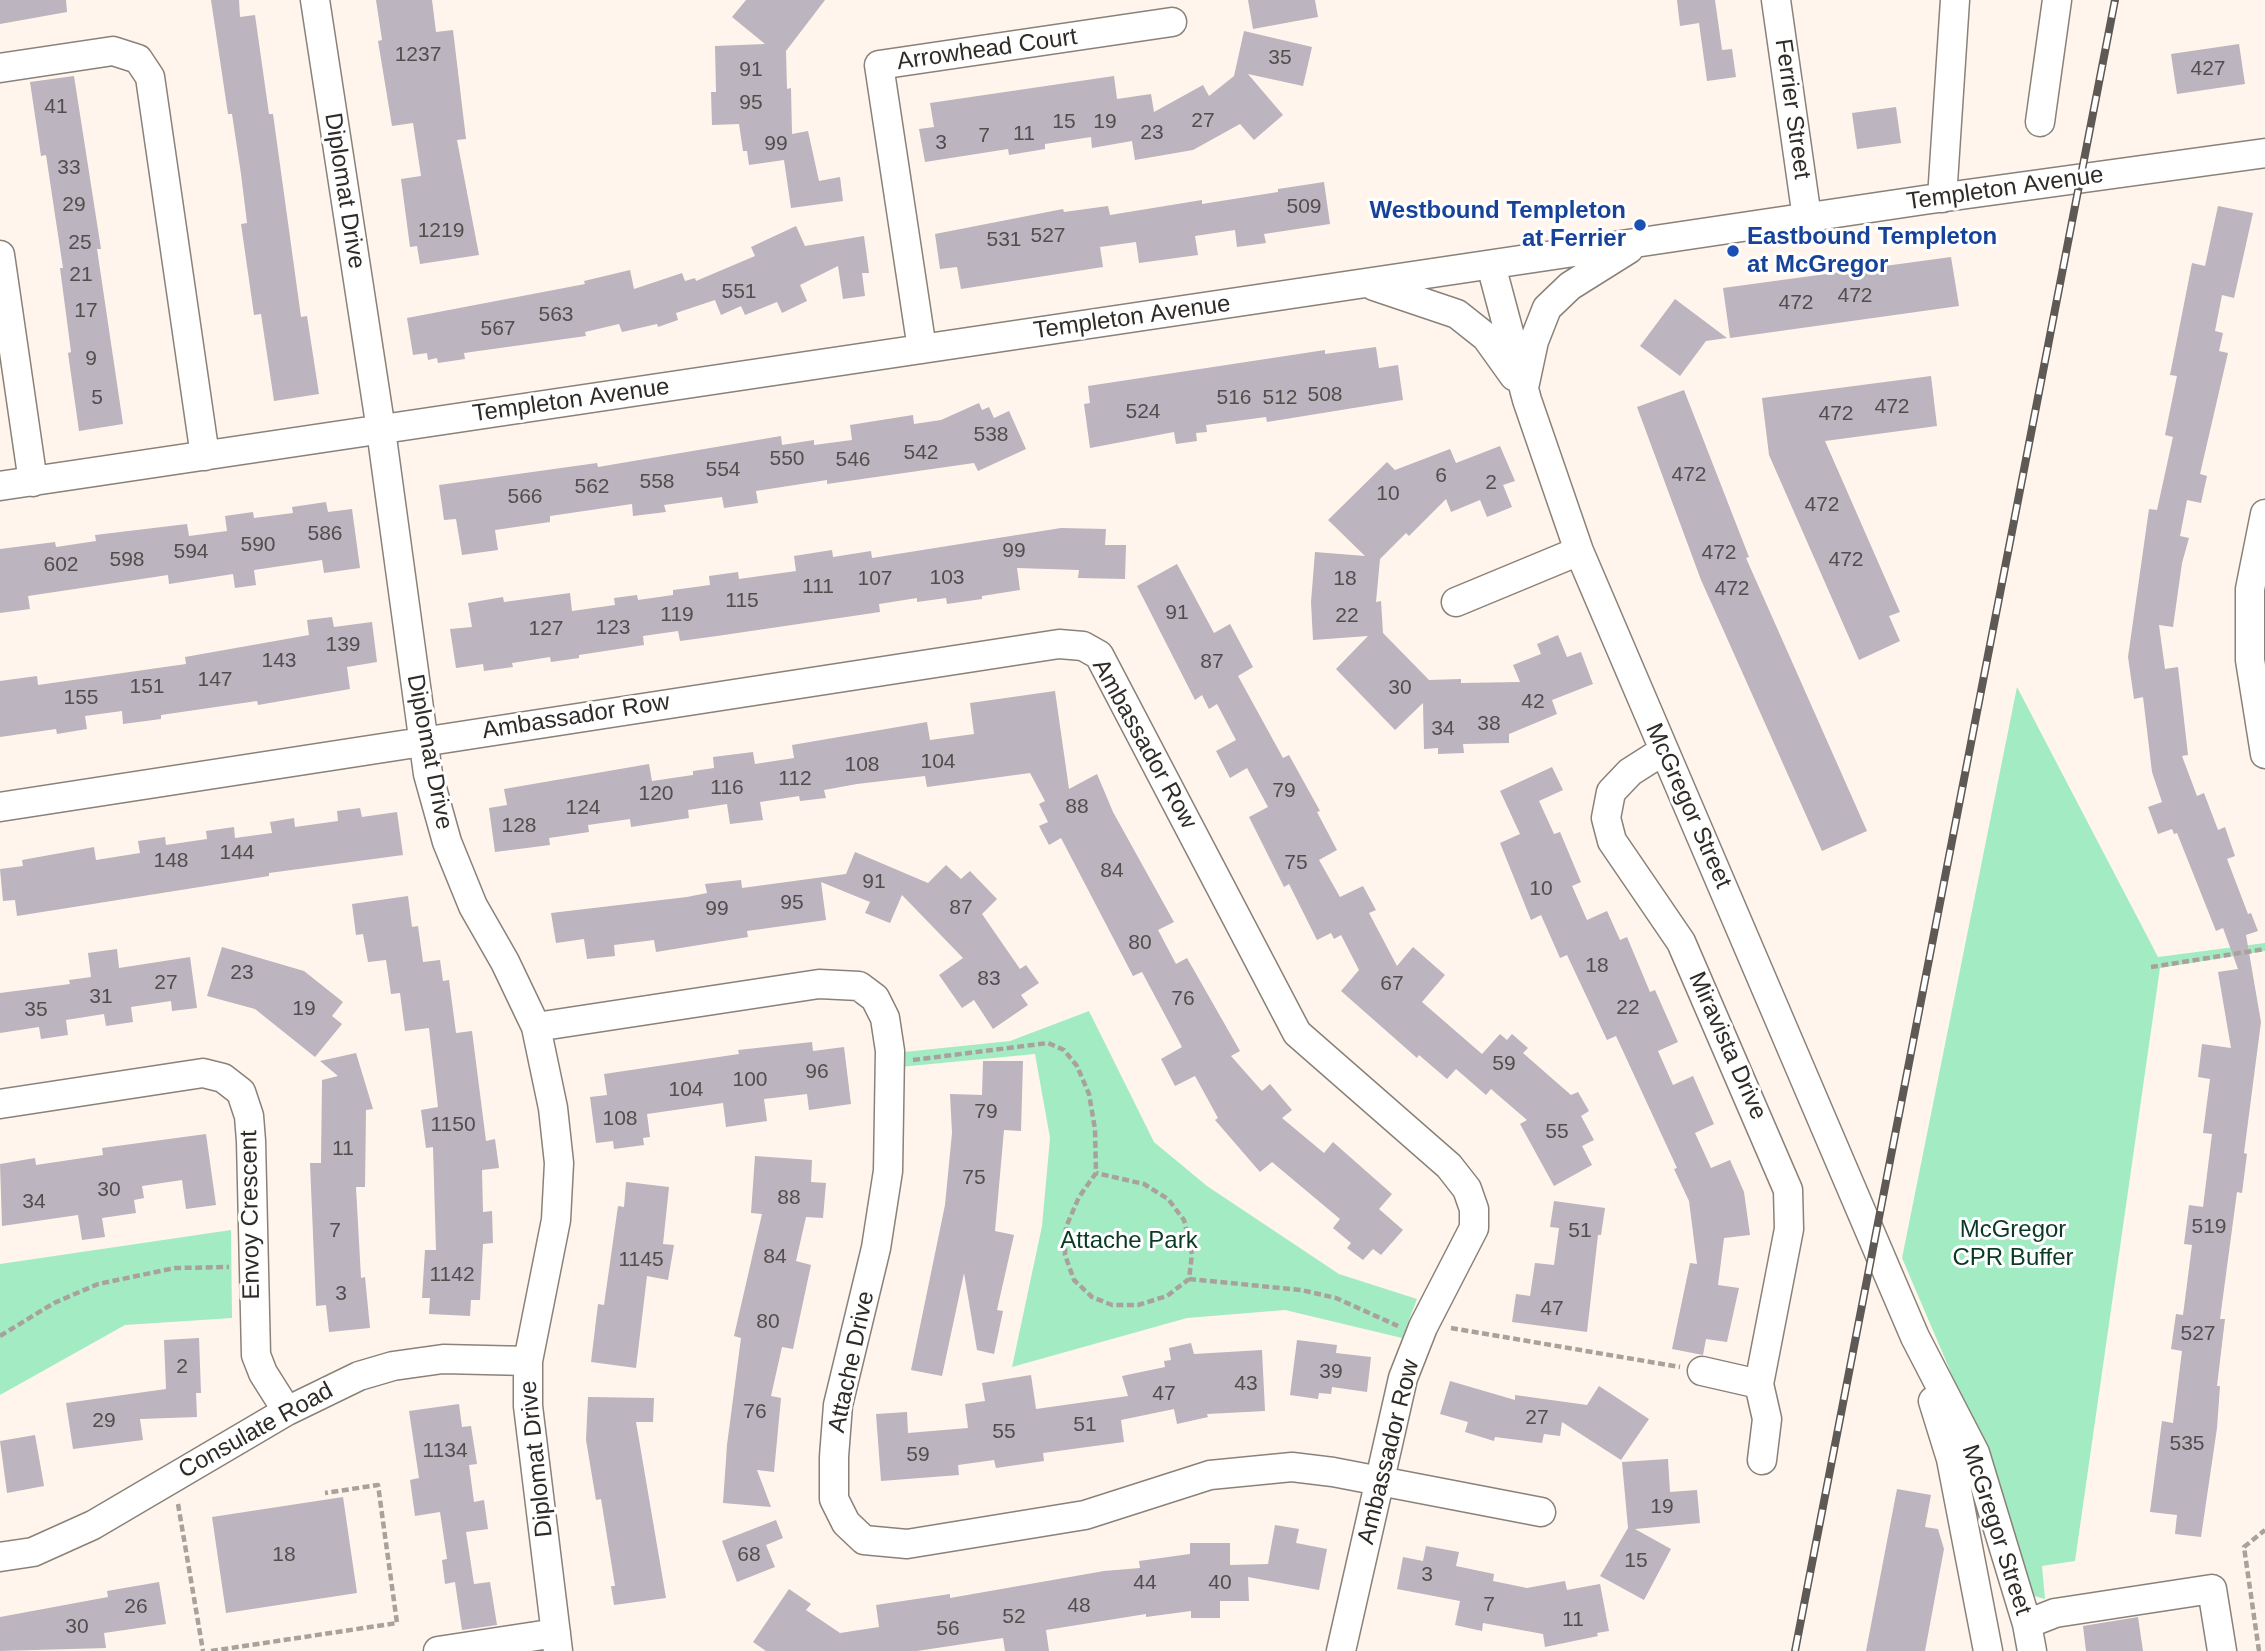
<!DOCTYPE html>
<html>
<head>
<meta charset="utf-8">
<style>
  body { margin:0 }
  canvas { display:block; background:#fff5ec }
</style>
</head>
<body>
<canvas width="2265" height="1651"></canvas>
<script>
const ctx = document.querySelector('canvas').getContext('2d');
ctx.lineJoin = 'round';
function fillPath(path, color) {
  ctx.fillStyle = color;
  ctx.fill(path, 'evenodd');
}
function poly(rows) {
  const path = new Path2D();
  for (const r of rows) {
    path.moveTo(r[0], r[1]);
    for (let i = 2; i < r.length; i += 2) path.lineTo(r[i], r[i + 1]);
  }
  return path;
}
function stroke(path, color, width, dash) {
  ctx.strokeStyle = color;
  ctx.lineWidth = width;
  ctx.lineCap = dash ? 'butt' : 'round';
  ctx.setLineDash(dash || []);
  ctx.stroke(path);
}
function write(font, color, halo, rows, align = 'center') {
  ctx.font = font + ' Helvetica,sans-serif';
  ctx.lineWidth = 6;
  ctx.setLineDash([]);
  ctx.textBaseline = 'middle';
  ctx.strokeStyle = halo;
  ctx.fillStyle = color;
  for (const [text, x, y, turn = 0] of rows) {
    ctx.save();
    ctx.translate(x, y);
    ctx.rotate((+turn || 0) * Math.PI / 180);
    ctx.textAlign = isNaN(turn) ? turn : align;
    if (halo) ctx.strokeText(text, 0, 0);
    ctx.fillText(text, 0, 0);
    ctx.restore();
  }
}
const green = poly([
  [2017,687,2158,957,2265,943,2265,951,2160,968,2075,1561,2042,1566,2045,1599,2027,1594,2023,1585,2015,1535,1999,1485,1902,1258],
  [1089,1011,1154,1142,1207,1186,1339,1274,1417,1299,1402,1338,1285,1310,1187,1318,1012,1367,1042,1226,1050,1138,1035,1054,900,1067,904,1052,1010,1041],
  [231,1230,232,1318,125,1325,0,1395,0,1264]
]);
const building = poly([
  [0,0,66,0,67,12,0,24],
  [211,0,239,0,240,17,255,15,269,114,273,114,301,317,307,316,319,394,274,401,261,314,254,315,241,224,247,223,241,174,232,114,228,114],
  [376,0,432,0,436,32,453,30,466,139,457,140,479,255,420,264,417,246,410,247,401,179,421,176,413,123,392,126,378,41,382,40],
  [746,0,825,0,786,51,787,89,791,88,792,134,808,131,819,181,840,177,843,201,791,208,784,160,749,165,747,151,743,151,739,124,712,125,711,92,716,92,715,46,765,44,732,17],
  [1248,0,1315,0,1318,17,1253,29],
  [1677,0,1715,0,1722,50,1732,49,1736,77,1707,81,1699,23,1680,26],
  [1244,31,1312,47,1303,86,1248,74,1283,115,1254,140,1240,124,1193,150,1135,160,1132,141,1092,148,1091,137,1045,144,1045,149,1009,155,1008,149,925,162,919,129,934,127,930,103,1114,76,1117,99,1151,94,1154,112,1203,85,1209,96,1234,76],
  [2239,44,2245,84,2177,94,2171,54],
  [74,76,101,249,97,249,123,424,79,431,68,353,71,352,60,268,63,268,46,155,41,156,30,82],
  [1896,107,1901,143,1857,149,1852,113],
  [1324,182,1330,224,1264,234,1266,243,1237,247,1235,230,1195,236,1198,255,1139,263,1136,242,1100,247,1103,267,961,289,957,267,940,269,935,234,1063,209,1064,212,1108,206,1110,215,1202,200,1202,204,1278,192,1278,189],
  [2218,206,2253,213,2234,298,2222,295,2215,331,2223,333,2219,351,2228,353,2200,474,2207,476,2201,503,2187,500,2180,536,2189,538,2182,563,2173,627,2159,625,2165,669,2178,667,2188,755,2182,756,2197,796,2204,793,2218,830,2225,827,2235,856,2227,859,2248,914,2251,913,2258,931,2246,935,2261,1022,2244,1153,2247,1154,2242,1193,2237,1192,2220,1319,2225,1319,2217,1386,2220,1386,2217,1428,2201,1537,2175,1534,2177,1515,2150,1512,2162,1421,2173,1423,2182,1351,2171,1349,2176,1314,2183,1315,2192,1245,2184,1244,2189,1205,2203,1207,2212,1134,2203,1133,2210,1079,2198,1077,2202,1044,2231,1048,2218,972,2238,969,2223,928,2216,931,2177,833,2174,834,2172,829,2158,834,2148,807,2162,802,2152,772,2143,697,2134,699,2128,657,2149,509,2157,510,2173,437,2165,435,2177,376,2170,375,2183,309,2192,263,2205,266],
  [796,226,805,246,864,236,869,273,862,273,865,296,843,299,838,266,800,285,807,301,782,313,777,302,745,315,741,306,721,315,715,300,676,313,678,320,658,327,657,324,622,332,619,324,585,332,586,336,464,353,465,359,438,363,437,358,428,360,427,353,413,355,407,318,585,284,584,281,630,270,634,289,682,273,685,281,695,278,696,281,755,256,751,247],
  [1951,257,1959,306,1730,338,1723,288],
  [1675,299,1727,338,1706,341,1680,376,1640,346],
  [1376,347,1379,368,1398,365,1403,400,1267,422,1266,417,1206,425,1207,432,1196,433,1197,441,1176,444,1174,432,1090,448,1084,404,1090,403,1088,386,1325,350,1325,354],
  [1931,376,1937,426,1825,441,1900,612,1889,616,1900,641,1859,660,1769,455,1762,398],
  [1684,390,1749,557,1746,558,1867,831,1822,851,1701,580,1637,407],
  [979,403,982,410,989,407,994,418,1009,411,1026,449,978,471,974,463,827,484,827,480,756,491,758,503,724,508,722,497,664,505,666,512,633,516,632,504,550,516,550,522,495,530,498,550,462,555,456,519,444,520,439,485,597,463,598,467,781,436,782,445,814,440,814,445,852,440,850,425,913,415,914,424,941,420],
  [1500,446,1515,481,1503,485,1512,507,1487,517,1480,500,1451,512,1446,499,1409,536,1406,533,1380,559,1376,602,1381,601,1383,633,1429,680,1461,679,1461,683,1520,682,1513,665,1541,654,1537,644,1558,635,1567,657,1581,652,1593,684,1552,700,1557,714,1509,734,1509,743,1463,744,1464,753,1438,754,1438,748,1424,749,1423,703,1395,730,1336,669,1368,636,1313,640,1311,602,1315,552,1365,556,1328,520,1387,462,1395,470,1450,449,1456,463],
  [326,502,328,512,352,509,360,568,324,573,322,560,254,570,256,585,235,588,233,574,169,584,168,575,28,596,30,609,0,613,0,549,55,542,56,547,96,541,95,535,187,524,189,536,227,531,225,516,253,512,254,518,293,513,292,507],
  [1061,528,1106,529,1105,545,1126,545,1125,579,1078,578,1079,570,1017,568,1020,590,982,596,982,599,947,604,946,598,917,602,917,598,879,604,880,612,717,636,680,641,678,631,643,636,644,645,579,655,579,658,551,662,550,657,512,663,513,667,484,671,483,664,456,668,450,629,472,627,468,603,503,597,504,602,570,593,572,611,615,605,614,598,637,595,638,600,673,595,673,590,710,585,709,576,738,572,739,579,796,571,794,556,832,550,833,557,871,551,872,558],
  [1177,564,1214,633,1230,624,1253,667,1238,676,1283,758,1289,755,1320,811,1317,812,1337,850,1319,860,1340,897,1363,886,1376,910,1369,913,1397,966,1413,947,1445,975,1422,1002,1482,1054,1500,1034,1507,1040,1512,1034,1528,1048,1523,1053,1571,1095,1578,1092,1589,1111,1581,1116,1594,1140,1582,1146,1592,1165,1554,1186,1520,1124,1527,1120,1491,1089,1486,1095,1456,1069,1447,1079,1419,1055,1417,1058,1341,991,1359,970,1341,935,1334,939,1331,933,1317,940,1289,884,1284,887,1249,817,1268,807,1247,768,1230,778,1216,751,1236,740,1217,704,1209,709,1202,695,1195,700,1137,586],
  [332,617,334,627,372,622,377,662,347,667,350,689,258,705,257,701,161,715,161,719,123,724,122,711,85,716,87,729,57,734,56,729,0,737,0,681,37,676,38,685,186,664,185,657,309,635,307,620],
  [1055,691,1069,789,1097,774,1113,812,1174,922,1158,930,1176,964,1187,958,1240,1051,1231,1056,1262,1091,1270,1084,1292,1110,1282,1118,1324,1153,1333,1142,1392,1194,1379,1209,1403,1230,1381,1255,1373,1249,1363,1260,1347,1248,1351,1243,1333,1228,1340,1219,1272,1162,1260,1172,1215,1120,1218,1118,1195,1076,1175,1086,1161,1059,1182,1047,1142,972,1133,976,1061,838,1049,845,1039,826,1048,822,1039,804,1045,801,1030,773,927,787,925,776,857,784,824,790,826,798,800,801,799,796,760,802,763,820,730,824,727,804,688,810,689,818,631,827,630,819,588,825,589,832,549,838,550,845,495,852,489,808,507,805,504,789,649,764,652,781,693,775,693,771,714,768,713,757,753,752,755,764,794,758,792,745,927,722,930,740,974,734,970,703],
  [1552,767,1563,790,1539,801,1554,834,1560,832,1581,882,1572,886,1587,920,1607,911,1620,940,1627,937,1650,992,1655,990,1678,1042,1658,1051,1673,1085,1693,1076,1714,1124,1695,1133,1711,1168,1730,1160,1744,1192,1750,1235,1724,1238,1718,1285,1739,1288,1727,1342,1706,1339,1703,1355,1672,1349,1690,1263,1697,1264,1689,1201,1674,1169,1677,1168,1616,1036,1607,1040,1567,955,1560,958,1541,915,1531,920,1500,843,1520,834,1500,791],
  [360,808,362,817,397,812,403,855,269,873,269,876,17,916,15,900,3,901,0,869,23,866,22,860,94,847,96,860,140,853,138,841,165,837,166,845,207,839,206,831,234,827,235,838,272,833,270,822,294,818,295,827,338,821,337,811],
  [855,852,928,883,946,865,961,879,970,871,997,899,982,914,1020,969,1026,965,1039,983,1021,995,1028,1005,993,1029,974,1000,962,1008,939,975,963,958,902,895,890,923,865,913,870,902,821,882,826,920,747,931,748,937,656,952,654,940,614,945,615,956,587,959,584,939,556,943,551,913,687,897,707,893,705,884,741,880,742,888,846,874],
  [408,896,412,927,418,926,423,962,440,960,443,981,449,980,456,1033,472,1031,486,1141,495,1139,499,1168,482,1170,483,1212,492,1211,493,1243,483,1244,480,1300,471,1300,470,1316,429,1314,430,1298,422,1298,425,1250,436,1250,433,1147,426,1148,421,1110,438,1107,429,1028,405,1031,400,993,391,994,386,960,368,962,363,934,356,935,352,904],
  [222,947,304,971,343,1002,332,1016,342,1024,315,1057,255,1009,207,996],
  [117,949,119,968,190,957,197,1008,172,1011,171,1001,131,1007,133,1022,106,1026,104,1014,66,1020,68,1035,41,1039,39,1027,0,1033,0,993,70,984,69,980,91,977,88,953],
  [812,1042,813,1051,844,1047,851,1104,809,1110,807,1094,764,1099,767,1121,726,1127,723,1103,647,1114,650,1137,643,1138,644,1145,614,1149,613,1141,596,1143,590,1097,607,1095,604,1074,739,1054,738,1050],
  [356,1053,373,1109,366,1110,365,1187,356,1187,361,1278,365,1277,370,1328,329,1332,326,1305,316,1306,310,1163,321,1163,322,1080,338,1076,320,1061],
  [983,1061,1023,1061,1021,1131,1004,1130,995,1231,1014,1235,997,1310,1003,1311,994,1354,977,1350,964,1273,942,1376,911,1370,945,1205,952,1133,950,1094,982,1095],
  [206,1134,216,1205,186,1209,182,1180,142,1186,144,1198,134,1200,136,1213,102,1218,105,1237,82,1240,78,1215,2,1226,0,1164,35,1158,36,1165,103,1155,102,1148],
  [755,1156,812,1160,811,1182,826,1183,823,1218,806,1217,796,1261,811,1265,793,1349,782,1347,771,1396,781,1398,774,1472,757,1470,771,1507,723,1503,727,1445,741,1338,734,1336,762,1214,751,1213],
  [626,1182,669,1187,663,1244,674,1245,668,1280,647,1276,636,1368,591,1362,598,1304,604,1305,618,1206,624,1207],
  [1554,1201,1605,1208,1601,1235,1598,1235,1587,1332,1512,1322,1516,1294,1530,1296,1535,1263,1554,1265,1559,1228,1550,1227],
  [199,1338,201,1393,196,1393,197,1417,140,1419,143,1440,73,1449,66,1403,166,1389,164,1340],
  [1297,1340,1337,1345,1336,1353,1371,1357,1367,1392,1332,1387,1331,1394,1319,1393,1318,1399,1290,1395],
  [1191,1343,1194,1354,1262,1350,1265,1411,1207,1414,1208,1417,1177,1424,1174,1409,1121,1420,1124,1442,1043,1453,1044,1461,996,1468,994,1460,958,1465,959,1475,881,1481,876,1414,907,1412,908,1433,968,1428,965,1404,985,1401,982,1383,1031,1375,1036,1409,1128,1396,1122,1376,1165,1367,1164,1361,1171,1360,1169,1348],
  [1450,1381,1515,1400,1515,1395,1587,1405,1599,1386,1649,1419,1621,1460,1562,1422,1560,1436,1544,1434,1542,1443,1495,1437,1494,1441,1465,1432,1468,1422,1440,1414],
  [588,1397,654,1398,653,1422,636,1422,666,1598,614,1605,611,1586,615,1586,601,1499,596,1500,586,1440],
  [459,1404,462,1427,471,1426,477,1464,469,1465,474,1502,484,1500,488,1529,466,1532,474,1584,490,1582,497,1625,462,1630,455,1582,445,1584,442,1560,447,1559,440,1512,415,1516,410,1480,419,1478,409,1411],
  [35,1435,44,1486,7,1493,0,1441],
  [1668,1459,1670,1492,1697,1490,1700,1523,1635,1529,1671,1549,1644,1600,1600,1576,1628,1528,1622,1462],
  [1897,1489,1931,1495,1925,1527,1938,1529,1944,1549,1925,1651,1866,1651],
  [343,1497,357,1593,226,1613,212,1517],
  [776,1520,783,1538,766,1545,775,1567,737,1582,722,1541],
  [1275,1525,1299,1529,1296,1543,1327,1549,1319,1590,1248,1577,1249,1601,1220,1601,1220,1618,1191,1618,1191,1611,1146,1617,1146,1614,1046,1630,1049,1651,1005,1651,1003,1638,917,1651,766,1651,753,1642,789,1589,811,1604,806,1610,840,1633,879,1627,876,1605,950,1594,950,1598,1104,1571,1140,1568,1139,1561,1190,1554,1190,1543,1230,1543,1230,1565,1268,1564],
  [1426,1546,1459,1552,1456,1566,1494,1574,1493,1581,1527,1588,1565,1581,1567,1590,1600,1584,1609,1631,1597,1633,1598,1636,1545,1647,1543,1634,1483,1623,1482,1631,1455,1625,1460,1601,1397,1589,1403,1557,1423,1561],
  [159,1582,166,1624,104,1633,106,1648,0,1651,0,1617,108,1597,107,1591],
  [2138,1617,2143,1651,2086,1651,2083,1626]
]);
const path = poly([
  [2151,967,2265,949],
  [913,1060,1048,1043,1064,1050,1077,1066,1089,1094,1095,1129,1096,1173,1079,1197,1066,1227,1065,1255,1074,1280,1092,1297,1112,1305,1138,1305,1167,1296,1189,1279,1192,1254,1184,1220,1168,1199,1144,1184,1096,1173],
  [1189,1279,1301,1290,1336,1298,1398,1326],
  [1451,1328,1680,1367],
  [0,1336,54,1303,98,1284,175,1268,229,1267],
  [178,1504,203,1651],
  [211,1651,397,1623,378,1485,325,1493],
  [2259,1651,2244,1547,2265,1530]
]);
const minor = poly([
  [315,0,381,430,428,774,447,842,473,906,505,962,536,1027,553,1108,559,1163,556,1220,528,1361,528,1406,558,1651],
  [1776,0,1807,218],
  [0,68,113,51,138,59,150,77,205,456],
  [2040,122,2057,0],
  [1942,198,1955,0],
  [0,255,33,482],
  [1491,265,1527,400,1579,551,1915,1337,1975,1453,2027,1624,2032,1651],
  [1374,286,1457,314,1486,337,1514,376],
  [922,349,879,65,1172,22],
  [1525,383,1534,341,1547,308,1570,286,1629,249],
  [0,486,1924,200,2265,153],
  [2265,514,2250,589,2250,660,2265,754],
  [1456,602,1579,551],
  [1663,751,1630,772,1611,792,1606,818,1612,841,1681,942,1788,1190,1789,1229,1759,1384,1767,1419,1762,1460],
  [0,807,1059,644,1083,646,1099,655,1297,1033,1449,1166,1467,1189,1474,1209,1474,1228,1423,1327,1403,1378,1341,1651],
  [536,1027,819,984,859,986,875,998,885,1018,890,1051,888,1171,876,1248,838,1405,834,1457,834,1499,846,1523,864,1540,907,1544,1085,1515,1210,1475,1292,1467,1333,1472,1541,1512],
  [0,1104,203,1073,223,1078,241,1092,249,1116,251,1141,256,1355,263,1373,287,1411],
  [1702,1371,1759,1384],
  [1933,1401,1951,1459,1988,1651],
  [0,1557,33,1552,93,1525,287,1411,359,1376,393,1366,443,1359,528,1361],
  [2027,1624,2055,1613,2212,1589,2222,1651],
  [438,1651,556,1633]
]);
const rail = poly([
  [1795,1651,2115,0]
]);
const markers = [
  [1640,225,7,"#1a4fb4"],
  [1733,251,7,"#1a4fb4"]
];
const numberNames = [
  ["1237",418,55],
  ["35",1280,58],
  ["427",2208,69],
  ["91",751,70],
  ["95",751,103],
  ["41",56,107],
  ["27",1203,121],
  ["15",1064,122],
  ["19",1105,122],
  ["23",1152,133],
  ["11",1024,134],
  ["7",984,136],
  ["3",941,143],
  ["99",776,144],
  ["33",69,168],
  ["29",74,205],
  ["509",1304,207],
  ["1219",441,231],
  ["527",1048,236],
  ["531",1004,240],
  ["25",80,243],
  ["21",81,275],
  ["551",739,292],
  ["472",1855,296],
  ["472",1796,303],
  ["17",86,311],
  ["563",556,315],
  ["567",498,329],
  ["9",91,359],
  ["508",1325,395],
  ["5",97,398],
  ["516",1234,398],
  ["512",1280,398],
  ["472",1892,407],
  ["524",1143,412],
  ["472",1836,414],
  ["538",991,435],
  ["542",921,453],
  ["550",787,459],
  ["546",853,460],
  ["554",723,470],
  ["472",1689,475],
  ["6",1441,476],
  ["558",657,482],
  ["2",1491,483],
  ["562",592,487],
  ["10",1388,494],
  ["566",525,497],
  ["472",1822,505],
  ["586",325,534],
  ["590",258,545],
  ["99",1014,551],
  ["594",191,552],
  ["472",1719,553],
  ["598",127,560],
  ["472",1846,560],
  ["602",61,565],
  ["103",947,578],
  ["107",875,579],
  ["18",1345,579],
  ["111",818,587],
  ["472",1732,589],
  ["115",742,601],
  ["91",1177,613],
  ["119",677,615],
  ["22",1347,616],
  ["123",613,628],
  ["127",546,629],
  ["139",343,645],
  ["143",279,661],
  ["87",1212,662],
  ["147",215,680],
  ["151",147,687],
  ["30",1400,688],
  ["155",81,698],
  ["42",1533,702],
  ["38",1489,724],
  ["34",1443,729],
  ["104",938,762],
  ["108",862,765],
  ["112",795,779],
  ["116",727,788],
  ["79",1284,791],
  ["120",656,794],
  ["88",1077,807],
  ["124",583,808],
  ["128",519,826],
  ["144",237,853],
  ["148",171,861],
  ["75",1296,863],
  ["84",1112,871],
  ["91",874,882],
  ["10",1541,889],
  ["95",792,903],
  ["87",961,908],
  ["99",717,909],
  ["80",1140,943],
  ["18",1597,966],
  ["23",242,973],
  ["83",989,979],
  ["27",166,983],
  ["67",1392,984],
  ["31",101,997],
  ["76",1183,999],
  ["22",1628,1008],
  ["19",304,1009],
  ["35",36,1010],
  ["59",1504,1064],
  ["96",817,1072],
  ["100",750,1080],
  ["104",686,1090],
  ["79",986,1112],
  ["108",620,1119],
  ["1150",453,1125],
  ["55",1557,1132],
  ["11",343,1149],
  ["75",974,1178],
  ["30",109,1190],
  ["88",789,1198],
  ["34",34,1202],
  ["519",2209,1227],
  ["7",335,1231],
  ["51",1580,1231],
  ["84",775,1257],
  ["1145",641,1260],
  ["1142",452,1275],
  ["3",341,1294],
  ["47",1552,1309],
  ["80",768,1322],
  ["527",2198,1334],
  ["2",182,1367],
  ["39",1331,1372],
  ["43",1246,1384],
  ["47",1164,1394],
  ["76",755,1412],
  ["27",1537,1418],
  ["29",104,1421],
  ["51",1085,1425],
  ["55",1004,1432],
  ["535",2187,1444],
  ["1134",445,1451],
  ["59",918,1455],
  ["19",1662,1507],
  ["18",284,1555],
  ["68",749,1555],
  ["15",1636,1561],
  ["3",1427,1575],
  ["44",1145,1583],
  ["40",1220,1583],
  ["7",1489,1605],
  ["48",1079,1606],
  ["26",136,1607],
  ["52",1014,1617],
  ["11",1573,1620],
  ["30",77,1627],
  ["56",948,1629]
];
const streetNames = [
  ["Arrowhead Court",987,50,-8],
  ["Ferrier Street",1792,109,82],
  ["Templeton Avenue",2005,189,-8],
  ["Diplomat Drive",344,191,81],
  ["Templeton Avenue",1132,318,-8],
  ["Templeton Avenue",571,401,-8],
  ["Ambassador Row",576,717,-9],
  ["Ambassador Row",1144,744,61],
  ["Diplomat Drive",429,752,79],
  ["McGregor Street",1688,806,66],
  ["Miravista Drive",1727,1046,66],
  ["Envoy Crescent",251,1215,-91],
  ["Attache Drive",852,1362,-78],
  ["Consulate Road",256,1431,-29],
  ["Ambassador Row",1389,1452,-76],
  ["Diplomat Drive",537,1459,-96],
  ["McGregor Street",1996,1530,72]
];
const transitNames = [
  ["Westbound Templeton",1626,211],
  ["at Ferrier",1626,239],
  ["Eastbound Templeton",1747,237,"left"],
  ["at McGregor",1747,265,"left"]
];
const parkNames = [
  ["McGregor",2013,1230],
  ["CPR Buffer",2013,1258],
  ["Attache Park",1129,1241]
];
fillPath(green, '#a3ecc3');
fillPath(building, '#bcb4be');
stroke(minor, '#8a8279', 31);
stroke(path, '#a9a19b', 4.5, [7, 3.5]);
stroke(minor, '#fff', 28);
stroke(rail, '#5e5954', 8);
stroke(rail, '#fff', 5, [16]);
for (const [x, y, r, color] of markers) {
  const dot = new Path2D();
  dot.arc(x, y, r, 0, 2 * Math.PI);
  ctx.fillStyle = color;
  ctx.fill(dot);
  stroke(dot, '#fff', 2.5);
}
write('21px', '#524e4e', null, numberNames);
write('24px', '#2f2c28', '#fff', streetNames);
write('bold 24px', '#164399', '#fff', transitNames, 'right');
write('24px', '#0a3a25', '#fff', parkNames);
</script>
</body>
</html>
